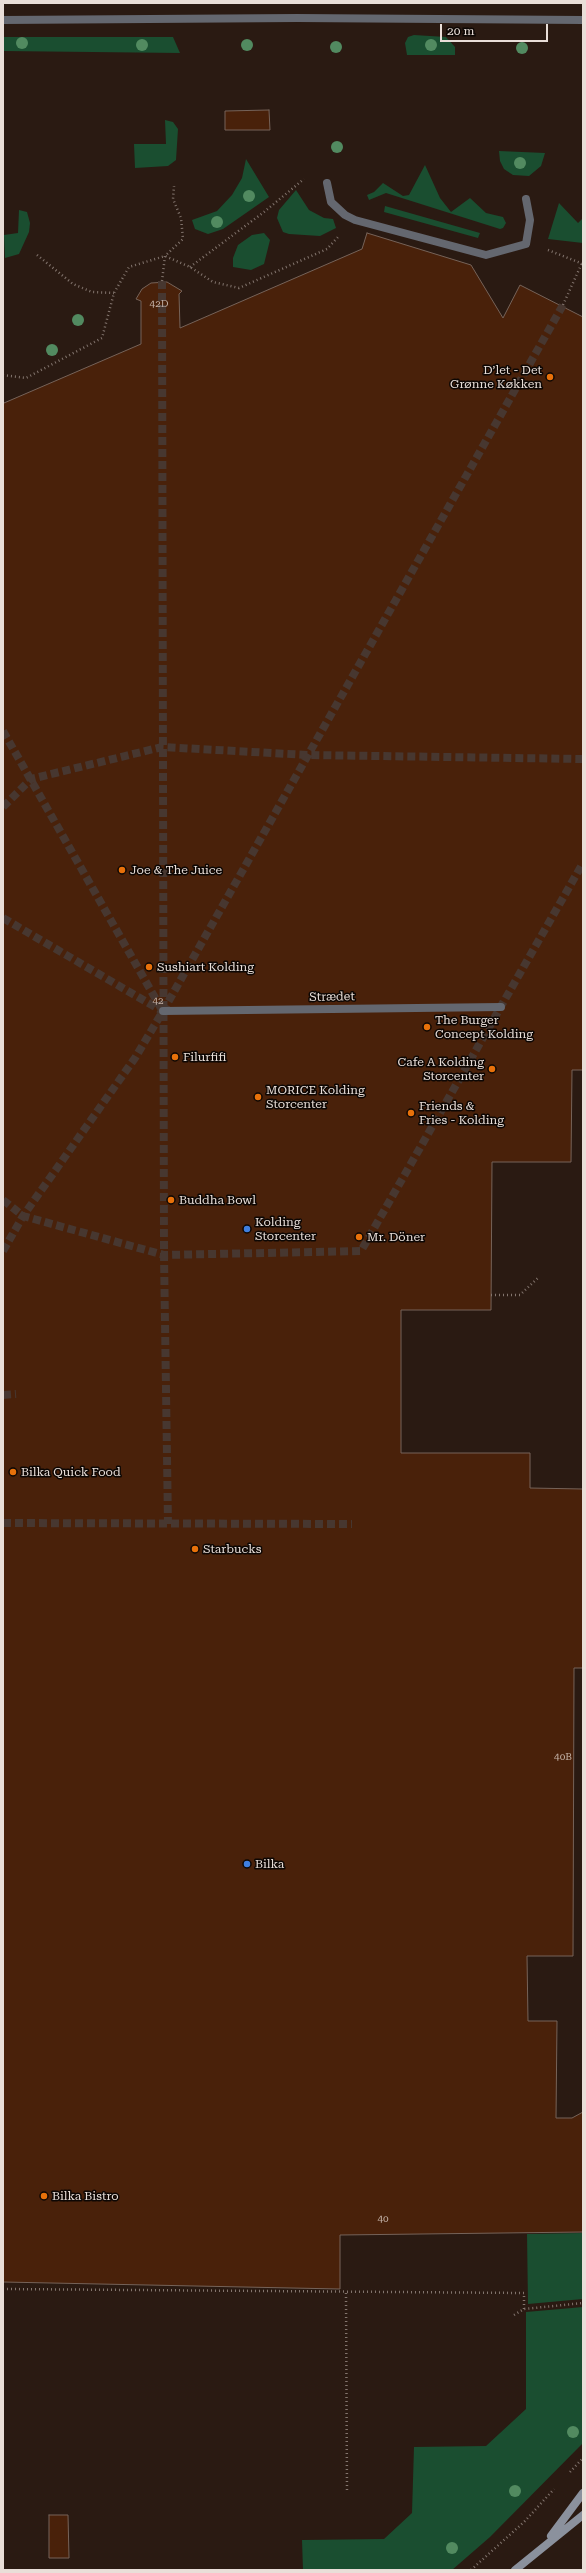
<!DOCTYPE html>
<html>
<head>
<meta charset="utf-8">
<style>
  body { margin:0 }
  #map { position:relative; width:586px; height:2573px; overflow:hidden; background:#2a1a12; font-family:"Roboto Serif",serif }
  canvas { display:block }
  .frame { position:absolute; inset:0; border:4px solid #e9ded8; pointer-events:none }
  .scale { position:absolute; left:440px; top:24px; width:108px; height:18px; box-sizing:border-box; border:2px solid #e9ded8; border-top:0; padding-left:5px; font-size:12px; line-height:14px; white-space:nowrap; color:#e9ded8; -webkit-text-stroke:3px #0d0704; paint-order:stroke }
</style>
</head>
<body>
<div id="map">
<canvas width="586" height="2573"></canvas>
<div class="frame"></div>
<div class="scale">20 m</div>
</div>
<script>
const ctx = document.querySelector('canvas').getContext('2d');
ctx.lineJoin = 'round';
function fillPath(path, color) {
  ctx.fillStyle = color;
  ctx.fill(path, 'evenodd');
}
function poly(rows) {
  const path = new Path2D();
  for (const r of rows) {
    path.moveTo(r[0], r[1]);
    for (let i = 2; i < r.length; i += 2) path.lineTo(r[i], r[i + 1]);
  }
  return path;
}
function stroke(path, color, width, dash) {
  ctx.strokeStyle = color;
  ctx.lineWidth = width;
  ctx.lineCap = dash ? 'butt' : 'round';
  ctx.setLineDash(dash || []);
  ctx.stroke(path);
}
function write(font, color, halo, rows, align = 'center') {
  ctx.font = font + ' "Roboto Serif",serif';
  ctx.lineWidth = 3;
  ctx.setLineDash([]);
  ctx.textBaseline = 'middle';
  ctx.strokeStyle = halo;
  ctx.fillStyle = color;
  for (const [text, x, y, turn = 0] of rows) {
    ctx.save();
    ctx.translate(x, y);
    ctx.rotate((+turn || 0) * Math.PI / 180);
    ctx.textAlign = isNaN(turn) ? turn : align;
    if (halo) ctx.strokeText(text, 0, 0);
    ctx.fillText(text, 0, 0);
    ctx.restore();
  }
}
const green = poly([
  [414,35,446,37,455,47,455,55,407,55,405,43,408,37],
  [3,37,173,37,180,53,3,51],
  [165,120,173,122,178,129,176,160,168,166,135,168,134,144,166,144],
  [499,151,545,153,541,166,529,176,513,175,504,169,500,161],
  [246,159,269,197,223,229,208,234,195,229,192,220,217,211,232,195,242,178],
  [425,165,440,198,451,212,470,198,486,213,503,217,506,223,503,228,500,229,386,193,369,200,367,195,374,192,383,183,403,196,409,195],
  [296,190,309,210,324,218,333,219,336,228,320,236,289,234,283,232,277,218,279,210],
  [559,203,578,223,583,218,583,243,548,239],
  [385,206,480,233,478,238,384,212],
  [19,210,27,212,30,223,29,232,19,254,5,258,4,235,18,233],
  [264,233,270,240,264,264,251,270,233,267,233,258,238,245,252,235],
  [583,2233,583,2299,528,2304,527,2234],
  [583,2307,583,2443,490,2537,452,2570,303,2570,302,2540,384,2539,412,2513,414,2447,486,2446,526,2409,526,2312]
]);
const building = poly([
  [269,110,270,130,225,130,225,111,269,110],
  [367,233,471,265,503,318,520,285,583,317,583,1070,572,1070,571,1162,492,1162,491,1310,401,1310,401,1453,530,1453,530,1488,583,1489,583,1668,574,1668,573,1956,527,1956,528,2021,557,2021,556,2118,572,2118,583,2112,583,2232,340,2235,340,2289,3,2282,3,401,4,403,141,344,141,301,136,299,142,289,151,283,167,282,182,291,179,294,180,328,362,249,367,233],
  [49,2515,68,2515,69,2558,49,2558,49,2515]
]);
const streetTunnel = poly([
  [162,281,164,1255,168,1524],
  [3,731,162,1010],
  [3,807,31,779,162,747,308,755,583,759],
  [3,918,162,1011],
  [3,1200,23,1216,164,1255,361,1251,583,863],
  [3,1251,23,1216,135,1058,163,1011,563,305],
  [3,1395,16,1394],
  [3,1523,352,1524]
]);
const path = poly([
  [548,250,583,264],
  [37,255,73,284,92,292,114,293],
  [190,267,264,212,304,179],
  [162,281,165,256,183,239,181,218,173,199,174,186],
  [563,305,582,263],
  [3,375,26,378,102,338,114,293,129,267,165,256,190,267,213,282,239,288,327,249,338,237],
  [491,1295,520,1295,539,1277],
  [3,2289,524,2293,524,2309],
  [346,2293,347,2492],
  [514,2315,524,2309,583,2303],
  [570,2472,583,2458],
  [471,2570,525,2521,554,2489]
]);
const lane = poly([
  [3,20,297,18,583,20],
  [327,183,331,202,345,215,355,220,486,255,526,244,530,220,526,199]
]);
const street = poly([
  [163,1011,501,1007]
]);
const secondary = poly([
  [551,2536,583,2493],
  [515,2570,583,2515]
]);
const trees = [
  [22,43],
  [142,45],
  [247,45],
  [431,45],
  [336,47],
  [522,48],
  [337,147],
  [520,163],
  [249,196],
  [217,222],
  [78,320],
  [52,350],
  [573,2432],
  [515,2491],
  [452,2548]
];
const markers = [
  [550,377,4,"#e8710a"],
  [122,870,4,"#e8710a"],
  [149,967,4,"#e8710a"],
  [427,1027,4,"#e8710a"],
  [175,1057,4,"#e8710a"],
  [492,1069,4,"#e8710a"],
  [258,1097,4,"#e8710a"],
  [411,1113,4,"#e8710a"],
  [171,1200,4,"#e8710a"],
  [247,1229,4,"#3f7fe0"],
  [359,1237,4,"#e8710a"],
  [13,1472,4,"#e8710a"],
  [195,1549,4,"#e8710a"],
  [247,1864,4,"#3f7fe0"],
  [44,2196,4,"#e8710a"]
];
const numberNames = [
  ["42D",159,304],
  ["42",158,1001],
  ["40B",563,1757],
  ["40",383,2219]
];
const poiNames = [
  ["D’let - Det",542,370,"right"],
  ["Grønne Køkken",542,384,"right"],
  ["Joe & The Juice",130,870],
  ["Sushiart Kolding",157,967],
  ["The Burger",435,1020],
  ["Concept Kolding",435,1034],
  ["Filurfifi",183,1057],
  ["Cafe A Kolding",484,1062,"right"],
  ["Storcenter",484,1076,"right"],
  ["MORICE Kolding",266,1090],
  ["Storcenter",266,1104],
  ["Friends &",419,1106],
  ["Fries - Kolding",419,1120],
  ["Buddha Bowl",179,1200],
  ["Kolding",255,1222],
  ["Storcenter",255,1236],
  ["Mr. Döner",367,1237],
  ["Bilka Quick Food",21,1472],
  ["Starbucks",203,1549],
  ["Bilka",255,1864],
  ["Bilka Bistro",52,2196]
];
const streetNames = [
  ["Strædet",332,997,-1]
];
fillPath(green, '#1a4e30');
fillPath(building, '#49210a');
stroke(building, '#766359', 1);
stroke(streetTunnel, '#473730', 8, [8, 4]);
stroke(path, '#83756e', 2.5, [1, 3]);
stroke(lane, '#64676f', 8);
stroke(street, '#64676f', 8);
stroke(secondary, '#8b919d', 8);
ctx.fillStyle = '#528a60';
for (const [x, y] of trees) {
  ctx.beginPath();
  ctx.arc(x, y, 6, 0, 2 * Math.PI);
  ctx.fill();
}
for (const [x, y, r, color] of markers) {
  const dot = new Path2D();
  dot.arc(x, y, r, 0, 2 * Math.PI);
  ctx.fillStyle = color;
  ctx.fill(dot);
  stroke(dot, '#0d0704', 1.5);
}
write('10px', '#c1afa4', null, numberNames);
write('12px', '#e9ded8', '#0d0704', poiNames, 'left');
write('12px', '#e9ded8', '#0d0704', streetNames);
</script>
</body>
</html>
